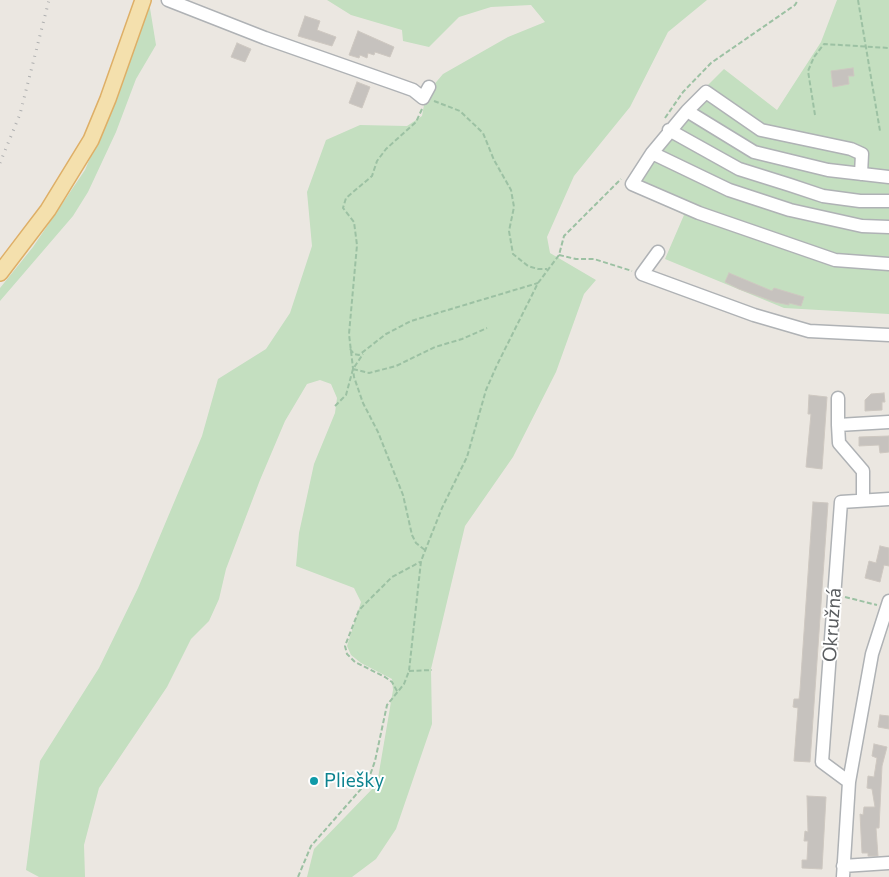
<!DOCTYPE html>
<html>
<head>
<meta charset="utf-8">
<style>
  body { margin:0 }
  canvas { display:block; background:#ebe7e1 }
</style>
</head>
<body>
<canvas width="889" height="877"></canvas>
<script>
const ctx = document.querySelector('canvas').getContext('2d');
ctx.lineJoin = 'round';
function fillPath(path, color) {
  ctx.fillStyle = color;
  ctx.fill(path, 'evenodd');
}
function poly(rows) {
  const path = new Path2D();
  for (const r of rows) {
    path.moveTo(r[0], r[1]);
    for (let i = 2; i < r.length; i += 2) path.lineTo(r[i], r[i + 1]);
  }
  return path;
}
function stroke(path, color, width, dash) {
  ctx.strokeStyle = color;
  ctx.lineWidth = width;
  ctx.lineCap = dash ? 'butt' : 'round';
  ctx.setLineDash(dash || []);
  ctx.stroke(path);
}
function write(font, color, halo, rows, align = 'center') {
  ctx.font = font + ' Commissioner,sans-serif';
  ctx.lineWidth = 4;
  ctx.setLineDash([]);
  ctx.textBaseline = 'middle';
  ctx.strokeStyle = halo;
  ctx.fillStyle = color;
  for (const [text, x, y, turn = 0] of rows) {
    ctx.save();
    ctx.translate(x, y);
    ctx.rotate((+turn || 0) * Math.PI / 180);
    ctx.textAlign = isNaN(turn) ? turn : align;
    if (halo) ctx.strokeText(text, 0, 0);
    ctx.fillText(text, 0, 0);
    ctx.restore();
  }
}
const green = poly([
  [327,0,707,0,668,32,630,107,574,176,547,237,550,253,596,280,584,294,556,372,513,457,465,526,431,669,432,724,396,829,376,859,352,877,307,877,314,849,377,784,393,690,392,679,361,663,351,655,347,646,361,602,354,588,296,566,299,533,314,464,335,413,337,398,331,384,320,380,307,384,285,421,260,480,226,569,219,599,209,621,191,639,167,687,99,788,84,845,85,877,39,877,26,870,40,761,99,668,138,588,202,436,218,379,266,349,290,313,312,246,307,192,326,140,360,125,407,126,422,116,426,94,443,74,508,37,545,22,531,5,491,7,459,17,429,47,403,41,402,30,351,15],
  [837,0,889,0,889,314,784,308,665,259,684,215,626,185,688,105,724,69,777,110,821,42],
  [149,2,156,45,136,79,116,132,88,192,73,216,0,301,0,288,33,247,85,170,124,77]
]);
const building = poly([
  [305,16,320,21,317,30,336,37,332,46,298,36,305,16],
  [358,31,394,47,390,57,375,52,374,55,368,53,367,58,360,55,359,58,349,55,358,31],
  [237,43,251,49,245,62,231,57,237,43],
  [853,68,854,76,848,76,849,84,833,87,831,71,853,68],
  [357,82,370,87,362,108,349,103,357,82],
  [729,273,772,291,774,288,804,297,801,306,789,303,789,305,775,302,739,289,725,282,729,273],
  [884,393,885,402,882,402,882,410,865,411,865,400,871,394,884,393],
  [809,395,827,397,822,469,806,467,811,414,808,414,809,395],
  [889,436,889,452,880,453,879,445,859,446,859,437,889,436],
  [813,502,828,503,810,762,794,761,798,708,793,707,794,699,799,699,800,690,813,502],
  [880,546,889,548,889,566,884,565,880,582,865,578,869,561,876,563,880,546],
  [880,715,889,716,889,729,878,727,880,715],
  [874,744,887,747,882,766,879,828,876,828,878,856,868,856,868,853,862,853,860,814,863,815,864,807,875,807,872,789,867,788,868,776,874,777,877,758,872,756,874,744],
  [807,796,826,797,822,869,802,868,802,860,807,860,808,841,804,841,805,831,808,832,807,796]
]);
const path = poly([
  [858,0,880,131],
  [434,101,460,111,483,133,494,160,511,190,514,207,509,231,513,254,528,266,538,269,547,269],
  [422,109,416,122,386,149,377,161,372,176,346,198,343,208,354,222,357,245,349,334,354,377,363,403,378,432,403,495,412,535,416,543,425,550],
  [815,115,808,71,814,57,824,44,889,48],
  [665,118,683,92,711,63,795,5,798,0],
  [559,255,576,259,594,259,632,271],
  [350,349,354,354,359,355,386,334,411,321,538,283],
  [353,369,369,373,396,366,435,347,462,339,487,328],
  [335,406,346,395,353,369,363,354],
  [845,597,877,605],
  [409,671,432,670],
  [397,691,392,682,385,677,355,662,347,654,345,646,359,610,392,577,420,562],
  [298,877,311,846,368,781,375,761,387,705,404,684,409,671,421,561,442,508,467,457,486,390,497,365,538,283,559,255,564,236,621,179]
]);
const minor = poly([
  [168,0,265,38,399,85,413,90,423,98,429,87],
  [687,111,706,92,761,130,851,149,862,154,861,174],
  [669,130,739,169,790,185,823,196,860,201,889,201],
  [652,153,729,190,790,210,862,226,889,227],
  [889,177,828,170,754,152,687,111,652,153,632,184,699,213,835,260,889,264],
  [658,252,642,274,754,315,809,331,889,335],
  [838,398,838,425],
  [863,500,863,471,839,443,838,425,889,422],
  [849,782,822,762,841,502,889,499],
  [843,866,889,863],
  [843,877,849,782,872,654,889,601]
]);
const major = poly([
  [0,273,48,210,91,140,108,99,143,0]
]);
const rail = poly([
  [0,163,20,114,49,0]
]);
const markers = [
  [314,781,5,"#0f9aa8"]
];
const streetNames = [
  ["Okružná",832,625,-86]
];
const cultureNames = [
  ["Pliešky",324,781]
];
fillPath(green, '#c4dfc0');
fillPath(building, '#c6c2be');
stroke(building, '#cec8c1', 1);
stroke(minor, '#afb2b5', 15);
stroke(major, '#deaf67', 18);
stroke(path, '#9cc1a3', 2, [5, 2.5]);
stroke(minor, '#fff', 12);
stroke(major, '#f4e0ad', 15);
stroke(rail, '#afb0b0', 3, [1, 6]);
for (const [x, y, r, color] of markers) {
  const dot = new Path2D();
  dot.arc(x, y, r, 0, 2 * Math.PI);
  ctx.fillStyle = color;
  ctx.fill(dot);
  stroke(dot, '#fff', 2);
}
write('19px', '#5a5d60', '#fff', streetNames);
write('19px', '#0d838f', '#fff', cultureNames, 'left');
</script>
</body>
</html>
